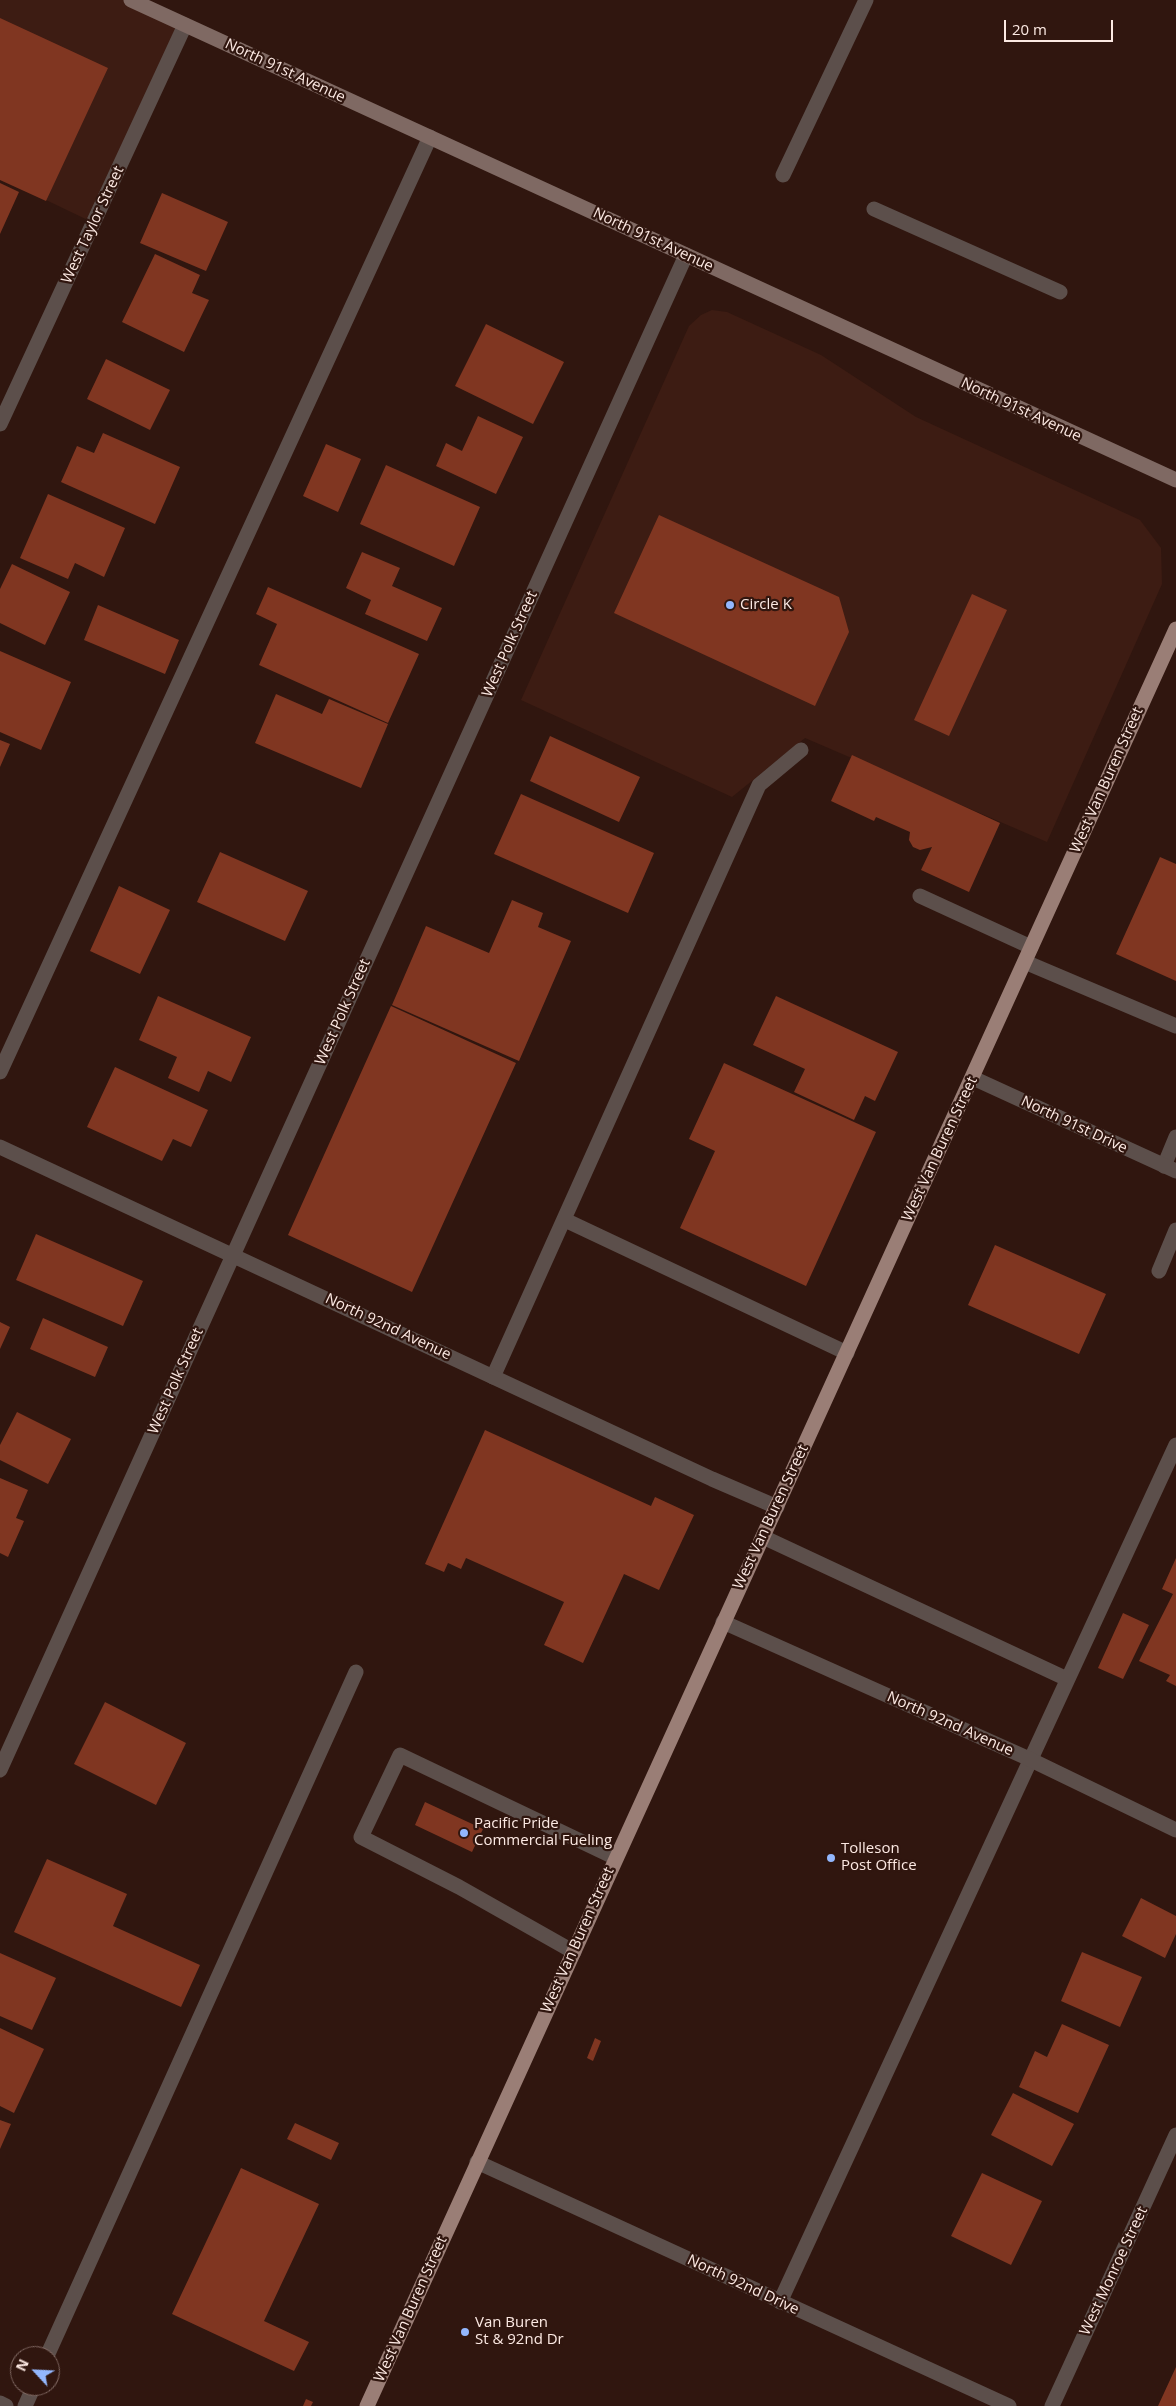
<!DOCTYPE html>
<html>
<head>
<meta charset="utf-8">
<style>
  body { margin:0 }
  #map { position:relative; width:1176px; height:2406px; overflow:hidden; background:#30160f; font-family:"Open Sans",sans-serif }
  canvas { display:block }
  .north { position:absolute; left:10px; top:2346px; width:50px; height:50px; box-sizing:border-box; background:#30160f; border:1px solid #826a64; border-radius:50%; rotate:295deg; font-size:14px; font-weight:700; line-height:20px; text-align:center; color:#fce9e3 }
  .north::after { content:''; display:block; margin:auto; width:18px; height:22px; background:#93b7fd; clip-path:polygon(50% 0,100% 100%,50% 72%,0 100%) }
  .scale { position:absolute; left:1004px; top:20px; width:109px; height:22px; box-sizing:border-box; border:2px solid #fce9e3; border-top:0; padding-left:6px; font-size:15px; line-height:18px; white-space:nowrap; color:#fce9e3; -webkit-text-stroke:4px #30160f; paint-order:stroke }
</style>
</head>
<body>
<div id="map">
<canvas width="1176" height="2406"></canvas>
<div class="north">N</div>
<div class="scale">20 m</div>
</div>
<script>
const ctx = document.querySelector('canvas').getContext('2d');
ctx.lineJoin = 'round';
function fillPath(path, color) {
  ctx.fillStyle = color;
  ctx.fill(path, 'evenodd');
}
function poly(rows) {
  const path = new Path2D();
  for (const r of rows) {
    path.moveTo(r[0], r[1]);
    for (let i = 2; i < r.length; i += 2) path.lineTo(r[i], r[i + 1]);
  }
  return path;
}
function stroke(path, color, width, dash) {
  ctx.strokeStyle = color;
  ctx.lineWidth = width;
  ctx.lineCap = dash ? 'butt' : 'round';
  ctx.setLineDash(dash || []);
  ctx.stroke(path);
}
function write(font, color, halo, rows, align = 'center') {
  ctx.font = font + ' "Open Sans",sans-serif';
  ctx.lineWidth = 4.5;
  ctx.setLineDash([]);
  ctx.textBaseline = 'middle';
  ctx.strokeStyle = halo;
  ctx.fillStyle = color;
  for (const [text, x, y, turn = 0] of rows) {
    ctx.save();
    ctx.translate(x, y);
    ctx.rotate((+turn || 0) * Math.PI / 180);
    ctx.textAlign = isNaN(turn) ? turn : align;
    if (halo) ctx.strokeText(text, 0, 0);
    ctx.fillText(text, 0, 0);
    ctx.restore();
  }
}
const built = poly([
  [0,0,131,0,185,25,94,223,0,178],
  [712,310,727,312,821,355,916,417,1140,520,1161,548,1162,584,1047,842,805,738,732,797,521,700,689,326,701,315]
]);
const building = poly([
  [0,18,108,68,46,201,0,180],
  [0,183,19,192,0,234],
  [162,193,228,222,206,271,140,243],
  [155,254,200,275,192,293,209,300,184,352,122,322],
  [486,324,564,362,533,424,455,386],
  [106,359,170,390,150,430,87,399],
  [478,416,523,437,496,494,436,466,446,443,462,451],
  [103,433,180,467,155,524,61,482,77,446,94,453],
  [326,444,361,459,338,512,303,496],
  [386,465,480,507,454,566,360,524],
  [48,494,125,528,104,577,75,563,68,579,20,558],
  [659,515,839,597,849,632,815,706,614,613],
  [362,552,400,568,392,586,442,608,427,641,365,614,371,600,346,588],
  [12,564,70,592,45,645,0,623,0,589],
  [268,587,419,654,388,723,259,665,277,624,256,614],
  [972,594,1007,610,949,736,914,720],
  [98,605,179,640,165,674,84,640],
  [0,651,71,682,41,750,0,732],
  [276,694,322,714,329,699,388,724,361,788,255,743],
  [550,736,640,777,619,822,530,781],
  [0,740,10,744,0,767],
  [852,755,1000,823,969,892,921,870,932,847,920,850,913,847,909,840,910,832,876,817,874,821,831,801],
  [521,794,654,853,628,913,494,854],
  [220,852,308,891,285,941,197,902],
  [1160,857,1176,864,1176,981,1116,954],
  [119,886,170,910,140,974,90,951],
  [512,900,543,913,538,927,571,941,519,1061,392,1005,426,926,489,953],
  [158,996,251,1037,231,1082,208,1071,199,1092,168,1078,177,1057,139,1040],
  [776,996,898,1052,875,1101,865,1096,854,1120,794,1092,805,1069,753,1045],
  [391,1006,516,1063,412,1292,288,1235],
  [724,1063,876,1132,806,1286,680,1228,715,1151,689,1139],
  [115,1067,208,1110,191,1147,173,1139,162,1161,87,1127],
  [36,1234,143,1281,123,1326,16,1280],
  [995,1245,1106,1294,1079,1354,968,1305],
  [43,1318,108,1347,95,1377,30,1349],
  [0,1322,10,1327,0,1349],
  [17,1412,71,1439,48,1484,0,1460,0,1445],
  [485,1430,651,1506,655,1497,694,1515,659,1590,624,1574,583,1663,544,1645,564,1602,466,1558,461,1569,448,1563,444,1572,425,1564],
  [0,1478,28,1490,16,1518,24,1521,8,1557,0,1553],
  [1176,1558,1176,1686,1166,1681,1170,1675,1139,1661,1173,1594,1162,1589],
  [1123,1613,1149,1625,1123,1679,1098,1668],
  [105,1702,186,1743,156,1805,74,1764],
  [425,1802,483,1829,472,1852,415,1825],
  [47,1859,127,1894,113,1926,200,1965,181,2007,14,1932],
  [1141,1898,1176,1916,1176,1934,1165,1958,1122,1936],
  [1082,1952,1142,1977,1120,2027,1061,2001],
  [0,1953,56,1978,32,2030,0,2016],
  [1062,2024,1109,2045,1078,2113,1019,2087,1035,2051,1047,2057],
  [0,2028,44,2049,14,2113,0,2106],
  [595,2038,601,2041,593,2061,587,2058],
  [1013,2093,1074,2124,1052,2166,991,2135],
  [0,2120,11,2124,0,2149],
  [295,2123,339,2143,331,2160,287,2139],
  [241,2168,319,2204,264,2321,309,2342,294,2371,172,2314],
  [982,2173,1042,2201,1011,2265,951,2236],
  [1176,2367,1176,2406,1158,2406],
  [306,2399,313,2402,311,2406,303,2406]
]);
const service = poly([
  [783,175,866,0],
  [874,209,1060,292],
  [920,896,1031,947],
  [1025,962,1176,1026],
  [0,1072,430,137],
  [1164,1166,1176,1137],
  [565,1220,847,1353],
  [1159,1271,1176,1230],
  [493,1377,759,785,801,750],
  [763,1537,1067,1679],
  [574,1952,459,1887,361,1837,400,1755,616,1858],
  [780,2302,1176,1445],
  [47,2356,356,1672],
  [25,2406,34,2386]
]);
const minor = poly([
  [0,424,185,25],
  [973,1078,1176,1171],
  [0,1147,712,1479,777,1507],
  [723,1622,1025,1757,1176,1830],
  [0,1770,686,255],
  [477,2162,1009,2406],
  [0,2403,6,2406],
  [1052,2406,1176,2135]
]);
const secondary = poly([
  [131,0,1176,480]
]);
const primary = poly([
  [367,2406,1176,629]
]);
const markers = [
  [730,605,5,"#93b7fd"],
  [464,1833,5,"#93b7fd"],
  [831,1858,5,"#93b7fd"],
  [465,2332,5,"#93b7fd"]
];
const streetNames = [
  ["North 91st Avenue",285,71,25],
  ["West Taylor Street",93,225,-65],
  ["North 91st Avenue",653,240,25],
  ["North 91st Avenue",1021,410,25],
  ["West Polk Street",510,644,-66],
  ["West Van Buren Street",1107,780,-66],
  ["West Polk Street",343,1012,-66],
  ["North 91st Drive",1074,1125,25],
  ["West Van Buren Street",940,1149,-65],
  ["North 92nd Avenue",388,1327,25],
  ["West Polk Street",176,1381,-66],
  ["West Van Buren Street",771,1517,-65],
  ["North 92nd Avenue",950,1724,24],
  ["West Van Buren Street",578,1940,-66],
  ["West Monroe Street",1114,2271,-65],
  ["North 92nd Drive",743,2285,25],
  ["West Van Buren Street",411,2309,-66]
];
const poiNames = [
  ["Circle K",740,605],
  ["Pacific Pride",474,1824],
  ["Commercial Fueling",474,1841],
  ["Tolleson",841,1849],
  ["Post Office",841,1866],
  ["Van Buren",475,2323],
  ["St & 92nd Dr",475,2340]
];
fillPath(built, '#3d1c13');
fillPath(building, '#803621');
stroke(service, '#5c4f4b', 15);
stroke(minor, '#5c4f4b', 15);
stroke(secondary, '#7f6963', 15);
stroke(primary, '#9a7e76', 15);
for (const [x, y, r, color] of markers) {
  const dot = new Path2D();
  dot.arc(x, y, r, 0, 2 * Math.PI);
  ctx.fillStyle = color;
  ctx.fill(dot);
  stroke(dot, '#30160f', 2);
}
write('15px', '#fce9e3', '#30160f', streetNames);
write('15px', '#fce9e3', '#30160f', poiNames, 'left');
</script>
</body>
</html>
